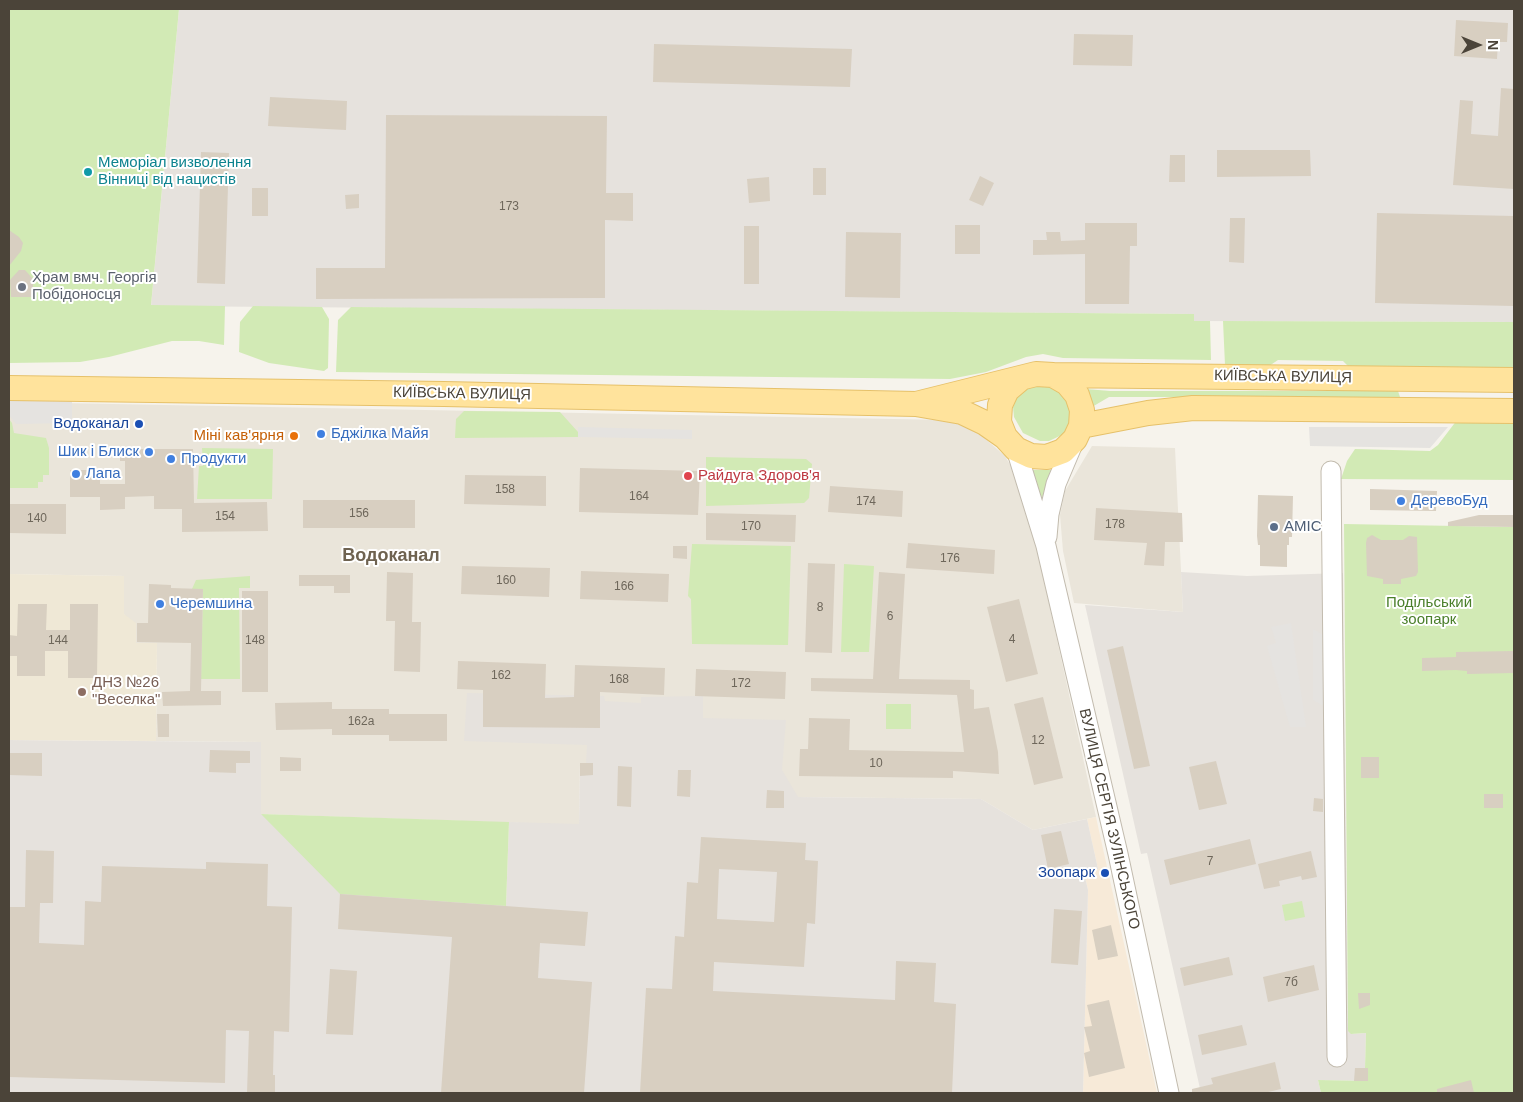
<!DOCTYPE html>
<html>
<head>
<meta charset="utf-8">
<style>
  body { margin:0 }
  #map { position:relative; width:1523px; height:1102px; overflow:hidden; background:#f6f3ec; font-family:Helvetica,sans-serif }
  canvas { display:block }
  .frame { position:absolute; inset:0; border:10px solid #4b4439; pointer-events:none }
  .north { position:absolute; left:1453px; top:20px; width:50px; height:50px; -webkit-text-stroke:4px #fff; paint-order:stroke; rotate:90deg; font-size:14px; font-weight:700; line-height:20px; text-align:center; color:#4b4439 }
  .north::after { content:''; display:block; margin:auto; width:18px; height:22px; background:#4b4439; clip-path:polygon(50% 0,100% 100%,50% 72%,0 100%) }
</style>
</head>
<body>
<div id="map">
<canvas width="1523" height="1102"></canvas>
<div class="frame"></div>
<div class="north">N</div>
</div>
<script>
const ctx = document.querySelector('canvas').getContext('2d');
ctx.lineJoin = 'round';
function fillPath(path, color) {
  ctx.fillStyle = color;
  ctx.fill(path, 'evenodd');
}
function poly(rows) {
  const path = new Path2D();
  for (const r of rows) {
    path.moveTo(r[0], r[1]);
    for (let i = 2; i < r.length; i += 2) path.lineTo(r[i], r[i + 1]);
  }
  return path;
}
function stroke(path, color, width, dash) {
  ctx.strokeStyle = color;
  ctx.lineWidth = width;
  ctx.lineCap = dash ? 'butt' : 'round';
  ctx.setLineDash(dash || []);
  ctx.stroke(path);
}
function write(font, color, halo, rows, align = 'center') {
  ctx.font = font + ' Helvetica,sans-serif';
  ctx.lineWidth = 4;
  ctx.setLineDash([]);
  ctx.textBaseline = 'middle';
  ctx.strokeStyle = halo;
  ctx.fillStyle = color;
  for (const [text, x, y, turn = 0] of rows) {
    ctx.save();
    ctx.translate(x, y);
    ctx.rotate((+turn || 0) * Math.PI / 180);
    ctx.textAlign = isNaN(turn) ? turn : align;
    if (halo) ctx.strokeText(text, 0, 0);
    ctx.fillText(text, 0, 0);
    ctx.restore();
  }
}
const residential = poly([
  [9,402,946,420,958,423,982,436,1005,456,1017,477,1039,558,1096,817,1033,830,981,799,798,797,580,764,579,825,261,814,261,742,156,741,157,644,136,643,124,614,124,576,9,574],
  [1092,446,1175,448,1183,612,1074,603,1063,551,1060,515,1065,491]
]);
const commercial = poly([
  [1096,817,1157,1093,1083,1093,1088,890,1084,872,1098,869,1087,819]
]);
const industrial = poly([
  [179,9,1514,9,1514,322,1194,321,1193,314,151,306],
  [1181,572,1247,576,1343,573,1348,1030,1352,1034,1366,1033,1365,1068,1368,1068,1368,1081,1318,1080,1321,1093,1201,1093,1147,853,1141,854,1085,605,1183,612],
  [467,693,604,696,605,701,641,703,641,697,703,696,703,718,786,720,782,770,798,797,981,799,1033,830,1087,819,1098,869,1084,873,1088,890,1083,1093,9,1093,9,740,261,742,261,814,506,906,509,822,579,824,580,763,586,763,587,745,464,741]
]);
const education = poly([
  [9,574,124,576,124,614,136,623,136,643,157,643,156,741,9,740]
]);
const green = poly([
  [9,9,179,9,151,305,225,306,224,345,199,341,172,341,109,357,80,362,9,363],
  [253,306,322,307,329,319,328,368,324,371,269,363,239,352,240,322],
  [351,307,1194,314,1194,321,1210,321,1211,360,1063,358,1043,354,1026,357,986,372,950,379,336,372,338,320],
  [1223,321,1514,322,1514,369,1350,368,1343,361,1278,360,1269,366,1225,365],
  [1045,378,1076,408,1066,433,1049,441,1040,441,1023,433,1014,417,1013,407,1020,390],
  [1086,389,1110,391,1398,391,1400,397,1109,397,1092,407],
  [464,411,560,412,578,432,578,437,455,438,456,419],
  [9,419,12,423,14,433,46,438,49,448,49,475,43,475,43,482,38,482,38,488,9,488],
  [1457,420,1514,420,1514,480,1341,479,1347,461,1355,449,1430,451,1438,445],
  [202,448,273,449,272,499,197,499,199,466,203,466],
  [706,457,806,459,812,464,809,498,804,503,706,506],
  [1029,470,1052,470,1038,509],
  [1344,524,1514,527,1514,1093,1321,1093,1318,1080,1368,1081,1368,1068,1365,1068,1366,1033,1351,1034,1348,1031],
  [692,544,791,546,788,645,692,644,691,599,688,596],
  [844,564,874,566,869,652,841,652],
  [250,576,250,588,239,588,240,679,201,679,203,589,192,589,196,580],
  [886,704,911,704,911,729,886,729],
  [261,814,509,822,506,906,340,894],
  [1302,901,1305,917,1285,921,1282,905]
]);
const parking = poly([
  [9,394,72,396,72,423,16,424,9,415],
  [578,427,692,430,692,439,578,437],
  [1309,427,1448,427,1430,448,1310,446],
  [1291,623,1306,727,1290,727,1267,646,1276,643,1271,627],
  [1313,629,1325,636,1325,707,1313,700]
]);
const building = poly([
  [1456,20,1508,23,1507,42,1498,42,1497,59,1454,56],
  [1074,34,1133,35,1132,66,1073,65],
  [654,44,852,49,850,87,653,82],
  [1501,88,1514,89,1514,189,1453,185,1460,100,1473,101,1471,134,1498,136],
  [270,97,347,101,346,130,268,126],
  [386,115,607,116,606,193,633,193,633,221,605,220,605,298,316,299,316,268,385,268],
  [1217,150,1310,150,1311,176,1217,177],
  [201,152,229,153,225,284,197,283],
  [1170,155,1185,155,1185,182,1169,182],
  [813,168,826,168,826,195,813,195],
  [980,176,994,183,983,206,969,200],
  [769,177,770,201,749,203,747,179],
  [252,188,268,188,268,216,252,216],
  [359,194,359,208,346,209,345,195],
  [1377,213,1514,216,1514,306,1375,303],
  [1230,218,1245,218,1244,263,1229,262],
  [1085,223,1137,223,1137,246,1130,246,1129,304,1085,304,1085,254,1033,255,1033,240,1047,240,1046,232,1060,232,1061,241,1085,240],
  [955,225,980,225,980,254,955,254],
  [744,226,759,226,759,284,744,284],
  [9,230,19,237,23,243,21,251,9,266],
  [846,232,901,233,900,298,845,297],
  [19,270,25,270,33,279,33,297,11,297,10,280],
  [120,449,193,449,194,503,267,502,268,531,182,532,182,509,154,509,154,496,125,497,125,509,100,510,100,497,70,497,70,470,100,470,100,484,125,484,125,461,120,461],
  [580,468,700,471,698,515,579,512],
  [465,475,546,476,546,506,464,504],
  [830,486,903,491,902,517,828,512],
  [1370,489,1437,491,1436,511,1370,510],
  [1258,495,1293,496,1292,537,1289,537,1289,545,1287,545,1287,567,1260,566,1260,545,1258,545,1257,536],
  [303,500,415,500,415,528,303,528],
  [9,504,66,504,66,534,9,533],
  [1096,508,1182,513,1183,542,1165,542,1164,566,1144,565,1147,543,1094,540],
  [706,513,796,515,795,542,706,540],
  [1479,515,1514,515,1514,527,1448,526,1448,522],
  [1372,535,1381,540,1403,540,1409,536,1417,537,1418,572,1416,576,1401,579,1401,584,1383,584,1383,579,1367,576,1366,543,1367,538],
  [908,543,995,550,994,574,906,568],
  [673,546,687,546,687,559,673,558],
  [808,563,835,564,832,653,805,652],
  [462,566,550,568,549,597,461,594],
  [581,571,669,574,668,602,580,599],
  [387,572,413,573,412,622,421,622,420,672,394,671,395,621,386,621],
  [879,572,905,574,899,679,970,680,970,689,974,690,974,709,989,707,998,752,999,774,953,771,953,778,799,776,800,749,808,749,809,718,850,719,849,750,964,752,957,695,811,691,811,678,873,679],
  [299,575,350,575,350,593,334,593,334,586,299,586],
  [149,584,171,585,171,588,203,589,201,691,221,691,221,705,163,706,162,692,190,691,191,643,137,642,137,623,148,623],
  [242,591,268,591,268,692,242,692],
  [1019,599,1038,674,1006,682,987,607],
  [18,604,47,604,46,630,70,630,70,604,98,604,97,678,68,678,68,651,45,651,45,676,17,676,17,656,9,656,9,635,17,636],
  [1123,646,1150,766,1134,769,1107,650],
  [1514,651,1514,673,1467,674,1467,671,1456,670,1422,671,1422,658,1456,657,1456,652],
  [458,661,546,664,545,698,574,697,575,665,665,668,664,695,600,692,600,728,483,727,483,690,457,689],
  [696,669,786,672,785,699,695,696],
  [1043,697,1063,778,1034,785,1014,704],
  [332,702,332,709,389,709,389,714,447,714,447,741,389,741,389,735,332,735,332,729,276,730,275,703],
  [157,714,169,714,169,737,158,737],
  [210,750,250,751,250,763,236,763,236,773,209,772],
  [9,753,42,753,42,776,9,775],
  [280,757,301,758,301,771,280,771],
  [1361,757,1379,757,1379,778,1361,778],
  [1216,761,1227,804,1199,810,1189,767],
  [580,763,593,763,593,775,580,776],
  [618,766,632,767,631,807,617,806],
  [678,770,691,770,690,797,677,796],
  [767,790,784,791,784,808,766,808],
  [1484,794,1503,794,1503,808,1484,808],
  [1314,798,1323,799,1323,812,1313,811],
  [1061,831,1069,864,1048,869,1041,835],
  [701,837,806,843,805,860,818,861,815,924,807,923,804,967,714,962,713,991,895,1000,896,961,936,963,934,1002,956,1004,952,1093,640,1093,646,988,672,989,675,936,684,937,687,882,698,883],
  [719,869,777,872,774,922,717,919],
  [1250,839,1256,864,1170,885,1164,860],
  [26,850,54,851,53,903,40,903,39,943,84,945,85,901,101,902,102,866,206,869,206,862,268,864,267,906,292,907,289,1032,274,1031,273,1075,275,1075,275,1093,247,1093,249,1031,226,1030,225,1083,9,1077,9,907,25,907],
  [1311,851,1317,877,1302,880,1301,876,1279,881,1280,886,1264,889,1258,864],
  [340,894,588,912,585,946,540,943,538,978,592,982,584,1093,441,1093,452,937,338,929],
  [1054,909,1082,911,1078,965,1051,963],
  [1111,925,1118,956,1098,960,1092,930],
  [1229,957,1233,975,1184,986,1180,968],
  [1314,965,1319,990,1268,1002,1263,977],
  [330,969,357,971,353,1035,326,1034],
  [1358,993,1370,993,1370,1005,1359,1009],
  [1109,1000,1125,1068,1089,1077,1084,1053,1090,1051,1084,1027,1092,1026,1087,1005],
  [1242,1025,1247,1045,1202,1055,1198,1035],
  [1275,1062,1281,1089,1264,1093,1192,1093,1192,1089,1213,1084,1211,1078],
  [1355,1068,1368,1068,1368,1081,1354,1081],
  [1471,1080,1474,1093,1437,1093,1437,1089]
]);
const minor = poly([
  [1016,449,1046,546,1118,854,1169,1093],
  [1331,471,1337,1057],
  [1047,537,1049,514,1056,484,1075,439]
]);
const major = poly([
  [1053,375,1514,380],
  [9,388,444,394,916,404,962,412,985,423,1005,437,1016,449,1031,456,1047,457,1063,451,1075,439,1081,426,1082,410,1077,395,1067,383,1053,375,1036,374,916,404],
  [1081,426,1148,413,1193,408,1514,411],
  [1005,437,999,422,1000,405,1007,390,1020,379]
]);
const markers = [
  [88,172,5,"#0f9aa8"],
  [22,287,5,"#6b7280"],
  [139,424,5,"#1a4fb4"],
  [321,434,5,"#3f7fe0"],
  [294,436,5,"#e8710a"],
  [149,452,5,"#3f7fe0"],
  [171,459,5,"#3f7fe0"],
  [76,474,5,"#3f7fe0"],
  [688,476,5,"#e0444e"],
  [1401,501,5,"#3f7fe0"],
  [1274,527,5,"#5c6f8a"],
  [160,604,5,"#3f7fe0"],
  [82,692,5,"#8d6e63"],
  [1105,873,5,"#1a4fb4"]
];
const numberNames = [
  ["173",509,207],
  ["158",505,490],
  ["164",639,497],
  ["174",866,502],
  ["156",359,514],
  ["154",225,517],
  ["140",37,519],
  ["178",1115,525],
  ["170",751,527],
  ["176",950,559],
  ["160",506,581],
  ["166",624,587],
  ["8",820,608],
  ["6",890,617],
  ["4",1012,640],
  ["144",58,641],
  ["148",255,641],
  ["162",501,676],
  ["168",619,680],
  ["172",741,684],
  ["162а",361,722],
  ["12",1038,741],
  ["10",876,764],
  ["7",1210,862],
  ["7б",1291,983]
];
const cultureNames = [
  ["Меморіал визволення",98,163],
  ["Вінниці від нацистів",98,180]
];
const worshipNames = [
  ["Храм вмч. Георгія",32,278],
  ["Побідоносця",32,295]
];
const streetNames = [
  ["КИЇВСЬКА ВУЛИЦЯ",1283,377,1],
  ["КИЇВСЬКА ВУЛИЦЯ",462,394,1],
  ["ВУЛИЦЯ СЕРГІЯ ЗУЛІНСЬКОГО",1109,819,77]
];
const transitNames = [
  ["Водоканал",129,424],
  ["Зоопарк",1095,873]
];
const shopNames = [
  ["Бджілка Майя",331,434],
  ["Шик і Блиск",139,452,"right"],
  ["Продукти",181,459],
  ["Лапа",86,474],
  ["ДеревоБуд",1411,501],
  ["Черемшина",170,604]
];
const foodNames = [
  ["Міні кав'ярня",284,436]
];
const healthNames = [
  ["Райдуга Здоров'я",698,476]
];
const serviceNames = [
  ["АМІС",1284,527]
];
const parkNames = [
  ["Подільський",1429,603],
  ["зоопарк",1429,620]
];
const educationNames = [
  ["ДНЗ №26",92,683],
  ["\"Веселка\"",92,700]
];
const quarterNames = [
  ["Водоканал",391,556]
];
fillPath(residential, '#eae5da');
fillPath(commercial, '#f7ead8');
fillPath(industrial, '#e6e2dd');
fillPath(education, '#efe8d6');
fillPath(green, '#d2eab5');
fillPath(parking, '#e5e3e0');
fillPath(building, '#d8cfc1');
stroke(minor, '#c2bbae', 21);
stroke(major, '#e6c16a', 26);
stroke(minor, '#fff', 19);
stroke(major, '#ffe39c', 24);
for (const [x, y, r, color] of markers) {
  const dot = new Path2D();
  dot.arc(x, y, r, 0, 2 * Math.PI);
  ctx.fillStyle = color;
  ctx.fill(dot);
  stroke(dot, '#fff', 2);
}
write('12px', '#6e675b', null, numberNames);
write('15px', '#0d838f', '#fff', cultureNames, 'left');
write('15px', '#5b616d', '#fff', worshipNames, 'left');
write('15px', '#4b4439', '#fff', streetNames);
write('15px', '#164399', '#fff', transitNames, 'right');
write('15px', '#366cbe', '#fff', shopNames, 'left');
write('15px', '#c56008', '#fff', foodNames, 'right');
write('15px', '#be3a42', '#fff', healthNames, 'left');
write('15px', '#4e5e75', '#fff', serviceNames, 'left');
write('15px', '#4a7f2a', '#fff', parkNames);
write('15px', '#785e54', '#fff', educationNames, 'left');
write('bold 18px', '#6e6250', '#fff', quarterNames);
</script>
</body>
</html>
